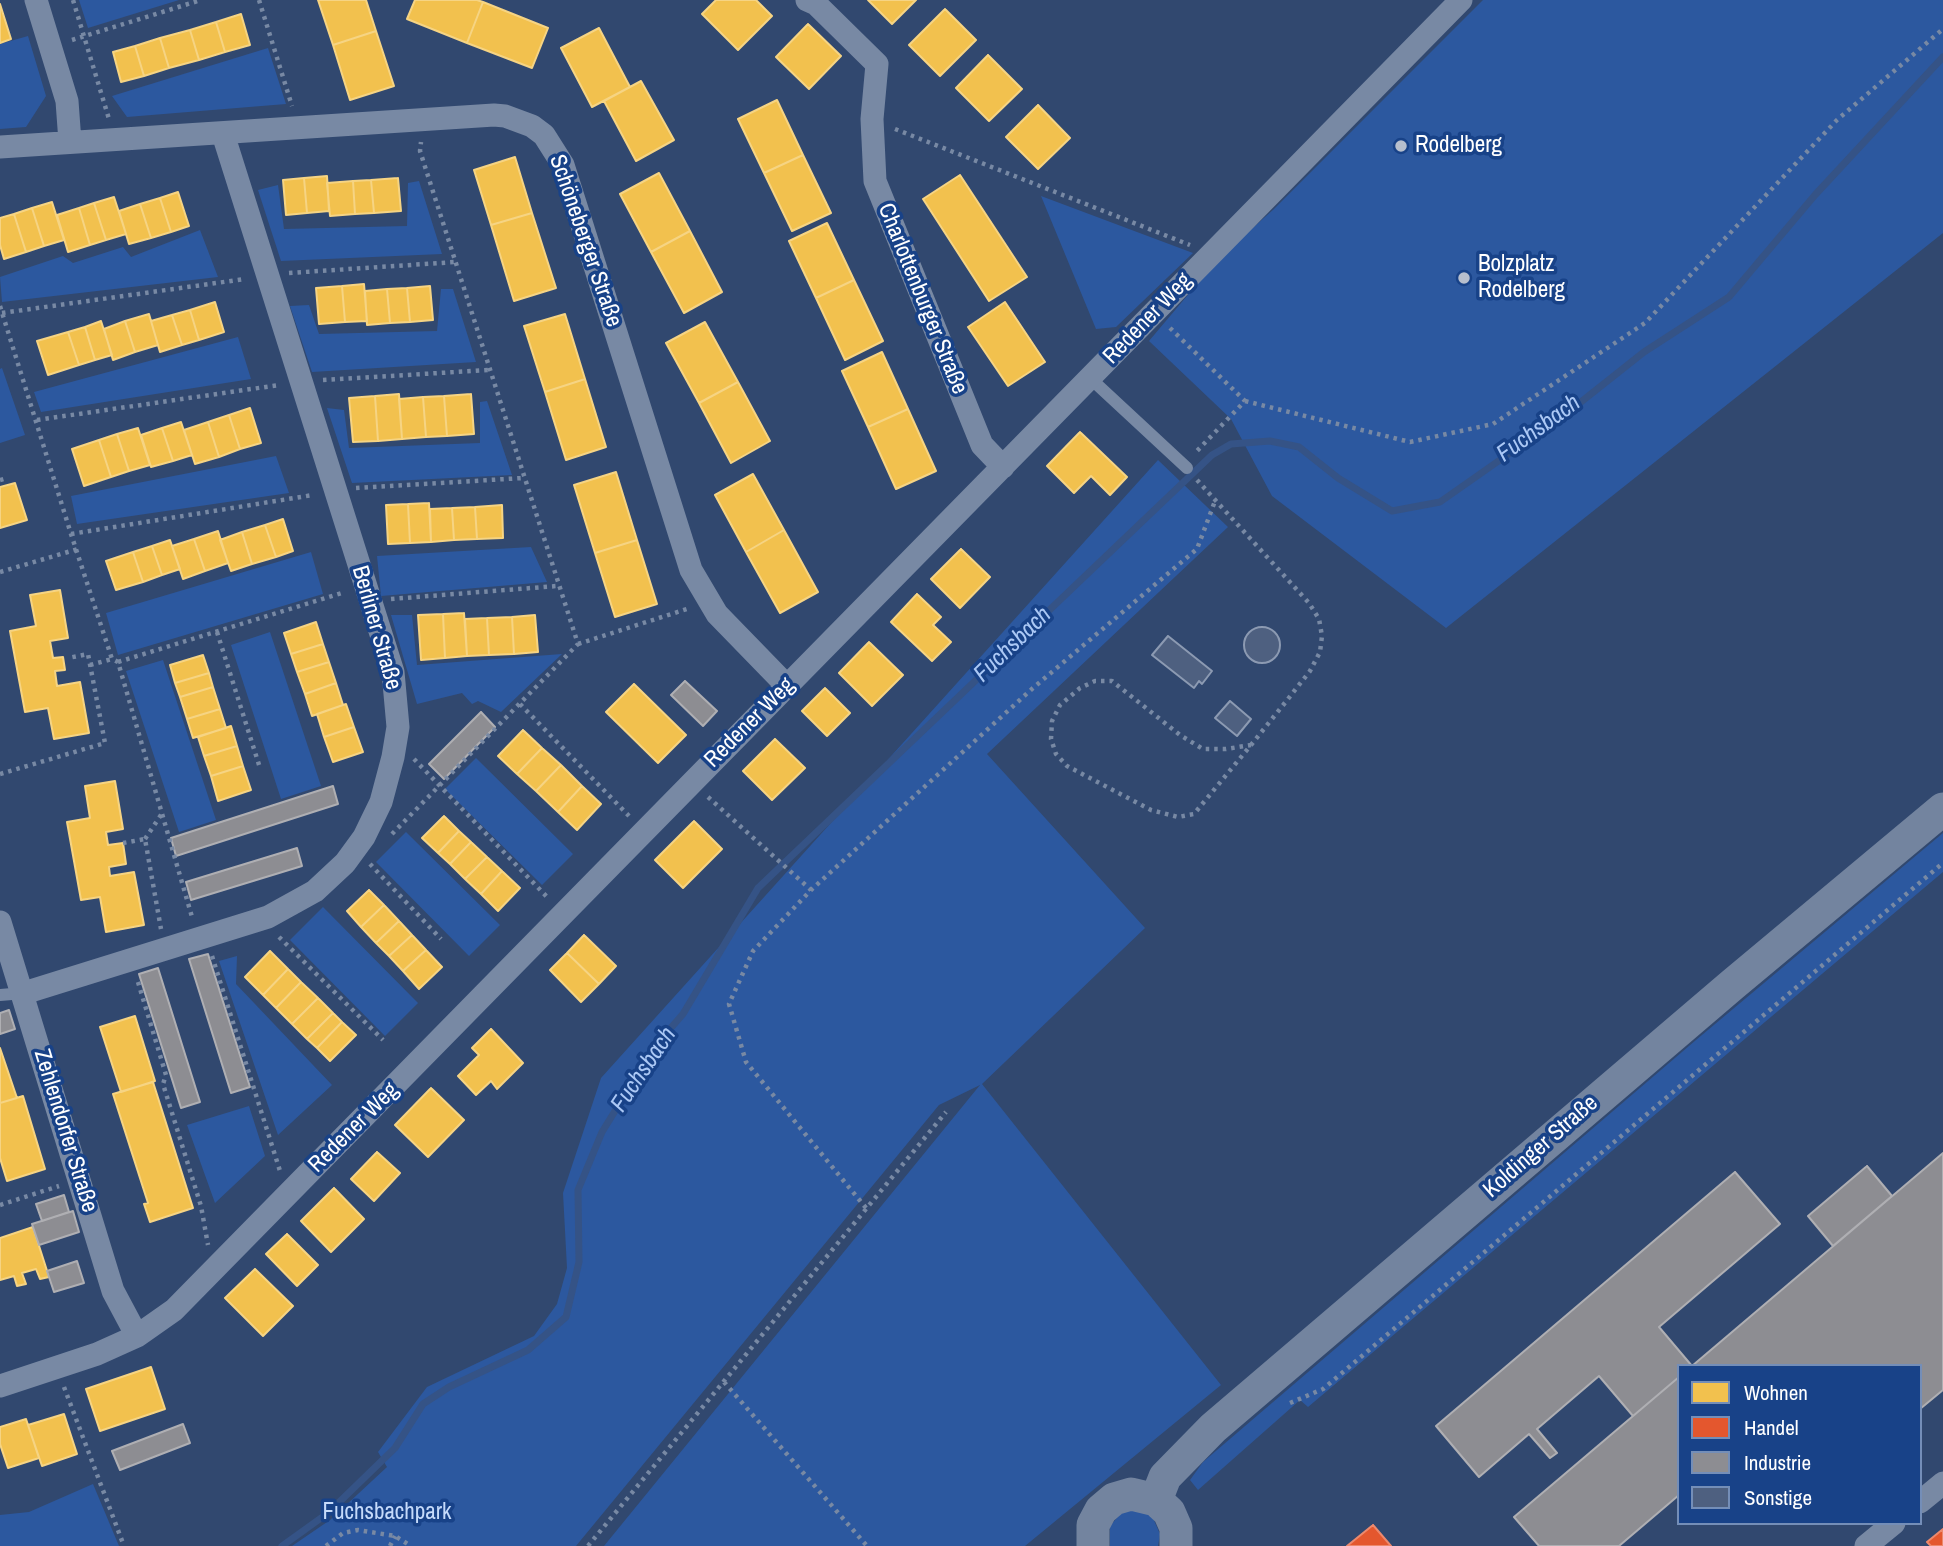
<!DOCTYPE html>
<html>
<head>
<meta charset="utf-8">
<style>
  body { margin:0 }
  #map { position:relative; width:1943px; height:1546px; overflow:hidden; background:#31486f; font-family:"Archivo Narrow",sans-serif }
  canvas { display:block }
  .legend { position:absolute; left:1677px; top:1364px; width:245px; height:161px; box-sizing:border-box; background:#184288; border:2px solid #748eb8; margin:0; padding:9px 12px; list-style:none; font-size:21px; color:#fff }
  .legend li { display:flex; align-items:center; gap:14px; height:35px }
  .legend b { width:35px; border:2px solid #748eb8 }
</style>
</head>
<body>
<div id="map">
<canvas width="1943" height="1546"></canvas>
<ul class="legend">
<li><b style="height:19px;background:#f2c14e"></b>Wohnen</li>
<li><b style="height:19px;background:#e4572e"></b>Handel</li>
<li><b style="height:19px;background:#8d8d92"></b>Industrie</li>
<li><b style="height:19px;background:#4e6080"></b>Sonstige</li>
</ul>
</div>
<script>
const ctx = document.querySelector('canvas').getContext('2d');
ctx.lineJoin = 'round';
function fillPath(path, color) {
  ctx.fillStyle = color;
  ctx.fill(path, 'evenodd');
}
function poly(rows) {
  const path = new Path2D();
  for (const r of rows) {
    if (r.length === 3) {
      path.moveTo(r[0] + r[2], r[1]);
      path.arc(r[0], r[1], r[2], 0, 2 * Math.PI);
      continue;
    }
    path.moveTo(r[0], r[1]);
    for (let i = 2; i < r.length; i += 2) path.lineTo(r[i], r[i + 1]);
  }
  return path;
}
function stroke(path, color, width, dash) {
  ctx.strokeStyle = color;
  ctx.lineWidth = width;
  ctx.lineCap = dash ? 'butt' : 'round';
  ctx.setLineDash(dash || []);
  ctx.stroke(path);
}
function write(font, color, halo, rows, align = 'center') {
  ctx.font = font + ' "Archivo Narrow",sans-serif';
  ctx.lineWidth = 7;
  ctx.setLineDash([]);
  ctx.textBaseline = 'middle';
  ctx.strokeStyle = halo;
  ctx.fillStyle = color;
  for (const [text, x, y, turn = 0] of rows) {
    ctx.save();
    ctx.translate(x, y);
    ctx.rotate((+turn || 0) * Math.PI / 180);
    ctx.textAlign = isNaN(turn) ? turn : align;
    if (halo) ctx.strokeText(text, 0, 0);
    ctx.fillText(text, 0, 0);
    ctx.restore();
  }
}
const green = poly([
  [79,0,179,0,88,28],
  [1483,0,1943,0,1943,233,1446,628,1272,496,1231,419,1149,341,1219,258,1274,209],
  [28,36,46,96,26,127,0,129,0,44],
  [268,48,286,104,127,117,112,96],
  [419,181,442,254,281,261,258,190,278,185,284,229,407,226,408,183],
  [1041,196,1193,253,1116,327,1096,329],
  [200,230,218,277,2,302,0,277,63,256,73,263,123,247,131,257],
  [441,289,453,289,476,362,312,372,290,306,309,305,319,334,437,331],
  [238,337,251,379,41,412,34,392],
  [2,368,25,435,0,443,0,369],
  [487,401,512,475,352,483,327,408,344,410,349,448,480,443,480,402],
  [276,456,289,493,77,524,71,496],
  [1158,460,1228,527,987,754,1145,928,982,1084,1221,1385,1025,1546,604,1546,980,1085,939,1105,576,1546,292,1546,330,1520,387,1467,378,1452,427,1387,534,1336,557,1304,567,1268,563,1193,601,1078],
  [531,547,547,582,381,596,377,556],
  [311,552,323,594,118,655,106,613],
  [391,615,412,615,417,665,562,654,501,712,478,701,472,704,462,693,417,704],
  [270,632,321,786,281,799,231,645],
  [163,660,216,820,179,832,126,671],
  [476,758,573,854,542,885,445,789],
  [406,832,500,925,469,956,376,862],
  [1943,833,1943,872,1308,1407,1300,1400,1198,1490,1190,1480,1203,1462,1696,1040],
  [323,907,418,1003,385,1036,290,940],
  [237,956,236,984,332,1085,278,1135,219,961],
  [249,1106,265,1156,215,1203,187,1125],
  [93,1484,119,1546,0,1546,0,1515,29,1512],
  [1130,1510,1146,1513,1153,1518,1160,1534,1158,1546,1110,1546,1110,1526,1121,1513]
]);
const homes = poly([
  [318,0,366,0,376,31,333,45,318,0],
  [415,0,477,0,483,2,467,43,407,19,415,0],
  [716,0,756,0,772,16,738,50,702,14,716,0],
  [868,0,916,0,892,24,868,0],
  [483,2,548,28,532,68,467,43,483,2],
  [0,4,11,39,0,43,0,4],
  [945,9,976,40,940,76,909,45,945,9],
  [241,14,250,45,225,52,216,22,241,14],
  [216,22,225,52,199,60,190,30,216,22],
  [808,24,841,56,809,89,776,57,808,24],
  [599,28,630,87,592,107,561,48,599,28],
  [190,30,199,60,169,68,160,38,190,30],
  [376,31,394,86,350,100,333,45,376,31],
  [160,38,169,68,144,76,135,46,160,38],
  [135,46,144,76,121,82,113,52,135,46],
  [988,55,1022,89,989,121,956,88,988,55],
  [641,81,674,140,636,161,604,101,641,81],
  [777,100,803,155,764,173,738,119,777,100],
  [1038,105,1070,138,1038,169,1006,137,1038,105],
  [803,155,831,213,792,231,764,173,803,155],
  [515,157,532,213,491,225,474,170,515,157],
  [659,173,690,231,651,252,620,194,659,173],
  [960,175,1027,277,989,301,923,199,960,175],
  [327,176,329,211,307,213,304,178,327,176],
  [304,178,307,213,286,215,283,180,304,178],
  [398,178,401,211,374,213,371,180,398,178],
  [371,180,374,213,355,214,353,181,371,180],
  [353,181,355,214,330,216,327,183,353,181],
  [178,192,189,226,171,232,160,198,178,192],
  [114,197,126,234,106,240,94,203,114,197],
  [160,198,171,232,151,238,140,204,160,198],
  [52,202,64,240,44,246,32,208,52,202],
  [94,203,106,240,90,245,79,208,94,203],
  [140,204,151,238,129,244,119,211,140,204],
  [32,208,44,246,26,252,14,214,32,208],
  [79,208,90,245,68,252,57,215,79,208],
  [532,213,556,288,514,301,491,225,532,213],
  [14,214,26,252,4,259,0,245,0,218,14,214],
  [827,223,854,280,816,298,789,241,827,223],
  [690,231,722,292,684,313,651,252,690,231],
  [854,280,883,341,845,360,816,298,854,280],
  [364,284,367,321,345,322,342,286,364,284],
  [342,286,345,322,319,324,316,288,342,286],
  [430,286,433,320,410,322,407,288,430,286],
  [407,288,410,322,390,323,387,289,407,288],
  [387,289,390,323,367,325,365,291,387,289],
  [215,302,224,332,199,340,190,310,215,302],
  [1005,302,1045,362,1008,386,968,327,1005,302],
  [190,310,199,340,182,345,172,315,190,310],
  [149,314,158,345,135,352,125,321,149,314],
  [565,314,585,379,545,392,524,326,565,314],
  [172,315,182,345,160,352,151,321,172,315],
  [101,321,112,355,95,360,85,327,101,321],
  [125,321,135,352,113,360,104,329,125,321],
  [705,322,738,382,699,403,666,343,705,322],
  [85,327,95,360,79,365,68,332,85,327],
  [68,332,79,365,48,375,37,341,68,332],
  [882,352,908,409,868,427,842,371,882,352],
  [585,379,606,447,566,460,545,392,585,379],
  [738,382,770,441,731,463,699,403,738,382],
  [399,394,402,439,378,441,375,396,399,394],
  [471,394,474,434,447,436,444,396,471,394],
  [375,396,378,441,353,442,349,398,375,396],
  [444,396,447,436,426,437,423,397,444,396],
  [423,397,426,437,402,439,399,399,423,397],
  [250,408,261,443,240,449,229,415,250,408],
  [908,409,936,471,896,489,868,427,908,409],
  [229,415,240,449,219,457,208,422,229,415],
  [181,422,192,455,173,461,162,428,181,422],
  [208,422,219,457,195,464,184,430,208,422],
  [138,428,150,465,129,471,117,434,138,428],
  [162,428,173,461,151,467,141,435,162,428],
  [1080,432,1127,477,1110,495,1091,476,1074,493,1047,466,1080,432],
  [117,434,129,471,111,477,99,440,117,434],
  [99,440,111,477,84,486,72,449,99,440],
  [616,472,637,540,595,553,574,485,616,472],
  [753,474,784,530,746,552,715,495,753,474],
  [15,483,27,520,0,528,0,487,15,483],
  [429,503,431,542,410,543,408,504,429,503],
  [408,504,410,543,388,544,386,505,408,504],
  [502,505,503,538,477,539,475,507,502,505],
  [475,507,477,539,454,540,452,508,475,507],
  [452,508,454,540,431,542,430,509,452,508],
  [283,519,293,551,276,557,265,525,283,519],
  [265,525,276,557,252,564,242,532,265,525],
  [784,530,818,592,780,613,746,552,784,530],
  [218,531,228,563,205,571,194,539,218,531],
  [242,532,252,564,231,571,220,540,242,532],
  [194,539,205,571,183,579,172,546,194,539],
  [170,540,180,569,162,575,152,546,170,540],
  [637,540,657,604,615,617,595,553,637,540],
  [152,546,162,575,143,582,133,552,152,546],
  [961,549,990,577,960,608,931,579,961,549],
  [133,552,143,582,116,590,106,561,133,552],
  [60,590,68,638,50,641,53,658,63,657,65,670,55,671,57,686,80,682,89,733,54,739,48,708,25,712,10,631,36,626,30,595,60,590],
  [917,594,941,617,933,625,951,642,932,661,891,622,917,594],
  [464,613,467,656,445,658,443,614,464,613],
  [443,614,445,658,421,660,418,615,443,614],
  [535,615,538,652,514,654,512,617,535,615],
  [512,617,514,654,489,655,487,618,512,617],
  [487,618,489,655,467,656,465,619,487,618],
  [316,622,323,644,291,654,284,633,316,622],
  [869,642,903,675,872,706,839,673,869,642],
  [323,644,329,662,297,672,291,654,323,644],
  [203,655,209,673,175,683,170,665,203,655],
  [329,662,336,683,305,694,297,672,329,662],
  [209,673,213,687,180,697,175,683,209,673],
  [336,683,343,705,312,716,305,694,336,683],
  [634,684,686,735,658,763,606,712,634,684],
  [213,687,220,709,187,719,180,697,213,687],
  [825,688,850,713,827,736,802,711,825,688],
  [346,704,354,727,324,737,317,714,346,704],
  [220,709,226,728,193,738,187,719,220,709],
  [231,726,237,746,204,756,198,737,231,726],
  [354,727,363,752,333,762,324,737,354,727],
  [523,730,542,748,517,774,498,756,523,730],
  [775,739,805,768,772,800,743,771,775,739],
  [237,746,243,766,211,776,204,756,237,746],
  [542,748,561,765,536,791,517,774,542,748],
  [561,765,582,786,558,812,536,791,561,765],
  [243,766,251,790,218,801,211,776,243,766],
  [115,781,123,829,106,832,108,845,123,843,126,864,109,867,110,876,134,872,144,925,106,932,100,897,81,900,67,822,90,818,85,786,115,781],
  [582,786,601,804,577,830,558,812,582,786],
  [444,816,459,831,438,853,422,838,444,816],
  [694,821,722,849,683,888,655,860,694,821],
  [459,831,471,842,450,864,438,853,459,831],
  [471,842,487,857,465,879,450,864,471,842],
  [487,857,502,871,481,894,465,879,487,857],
  [502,871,520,888,498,911,481,894,502,871],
  [369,890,384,905,361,927,347,911,369,890],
  [384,905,399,921,376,943,361,927,384,905],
  [399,921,412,935,389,956,376,943,399,921],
  [412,935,426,950,403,971,389,956,412,935],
  [584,935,616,966,599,984,567,953,584,935],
  [426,950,442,967,419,989,403,971,426,950],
  [270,951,288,969,263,995,245,977,270,951],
  [567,953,599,984,581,1002,550,970,567,953],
  [288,969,301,982,276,1008,263,995,288,969],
  [301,982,318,998,292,1024,276,1008,301,982],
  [318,998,333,1013,307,1039,292,1024,318,998],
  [333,1013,342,1022,317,1048,307,1039,333,1013],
  [135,1016,155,1081,121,1092,100,1027,135,1016],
  [342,1022,356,1035,330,1061,317,1048,342,1022],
  [491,1029,523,1063,497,1089,491,1081,476,1095,458,1076,479,1055,472,1048,491,1029],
  [0,1048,17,1098,0,1103,0,1048],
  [153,1082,193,1208,150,1222,144,1204,148,1203,113,1094,153,1082],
  [431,1088,464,1120,428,1157,395,1125,431,1088],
  [23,1096,45,1169,7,1181,0,1158,0,1103,23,1096],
  [377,1152,400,1173,374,1201,351,1179,377,1152],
  [334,1188,364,1219,331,1252,301,1221,334,1188],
  [33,1227,49,1277,40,1279,36,1269,22,1273,26,1284,17,1286,14,1276,0,1280,0,1238,33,1227],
  [287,1234,318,1265,297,1286,266,1254,287,1234],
  [255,1269,293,1306,263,1336,225,1298,255,1269],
  [151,1367,165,1409,100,1431,86,1389,151,1367],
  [64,1414,77,1454,42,1466,28,1425,64,1414],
  [26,1419,39,1458,8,1468,0,1444,0,1427,26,1419]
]);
const shops = poly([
  [1373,1525,1391,1546,1347,1546,1373,1525],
  [1943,1529,1943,1546,1931,1546,1927,1542,1943,1529]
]);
const industry = poly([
  [685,681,717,711,703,726,671,695,685,681],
  [481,712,495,727,444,779,429,764,481,712],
  [333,786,338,804,176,856,171,838,333,786],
  [297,848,302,866,191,900,186,882,297,848],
  [208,954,250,1087,231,1093,189,959,208,954],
  [158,968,200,1102,181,1108,139,974,158,968],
  [9,1010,15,1029,0,1034,0,1013,9,1010],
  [1943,1153,1943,1390,1920,1409,1920,1366,1692,1366,1943,1153],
  [1867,1166,1892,1196,1833,1246,1808,1216,1867,1166],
  [1735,1172,1780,1224,1659,1327,1692,1366,1679,1366,1679,1377,1633,1416,1599,1376,1537,1429,1557,1453,1550,1458,1529,1434,1479,1477,1436,1426,1735,1172],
  [64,1195,69,1212,42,1221,36,1204,64,1195],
  [73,1211,79,1232,39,1245,32,1224,73,1211],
  [77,1261,84,1283,54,1292,47,1271,77,1261],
  [1679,1377,1679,1495,1619,1546,1539,1546,1514,1517,1679,1377],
  [183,1424,190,1443,120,1470,112,1451,183,1424]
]);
const stream = poly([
  [282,1546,328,1513,395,1448,423,1404,449,1387,528,1350,566,1317,579,1262,578,1190,602,1132,656,1045,683,1014,758,888,1212,455,1231,444,1270,441,1299,447,1338,478,1392,511,1440,502,1567,413,1644,352,1729,297,1815,195,1943,57]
]);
const building = poly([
  [1262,645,18],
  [1168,636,1212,671,1202,684,1199,681,1194,688,1152,655,1168,636],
  [1230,701,1251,719,1237,736,1215,718,1230,701]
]);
const path = poly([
  [73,0,109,119],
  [259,0,292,106],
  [72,40,201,0],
  [895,129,1190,245],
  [289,273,455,262],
  [0,306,71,534,112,659,118,662,192,917],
  [2,313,245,279],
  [1170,328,1245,401,1196,452],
  [323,380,489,370],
  [1245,401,1410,442,1493,424,1645,323,1837,120,1943,29],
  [37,420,279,385],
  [0,480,7,478],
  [1197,480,1309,603,1319,619,1322,636,1320,652,1310,671,1284,704,1251,745,1194,814,1178,817,1151,810,1067,766,1056,754,1051,739,1052,721,1060,705,1080,688,1095,681,1112,681,1180,735,1203,749,1226,749,1251,745],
  [356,488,523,478],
  [71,534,313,495],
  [0,572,78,549],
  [391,599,557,586],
  [217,632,260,768],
  [578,644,690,608],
  [118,662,345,592],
  [90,665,112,659],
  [520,704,629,816],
  [414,759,549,899],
  [0,774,105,743,88,654,68,658],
  [708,797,811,890],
  [392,834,578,644,420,151,421,142],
  [145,839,163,812],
  [123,843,145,839,161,929],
  [370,864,441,939],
  [279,937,383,1040],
  [212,956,280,1171],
  [138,982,166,1075,163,1084,201,1206,208,1245],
  [0,1205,59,1186],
  [866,1208,746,1062,729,1004,753,951,811,890,1033,688,1197,549,1215,501],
  [724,1382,867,1546],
  [64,1387,124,1546],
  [1290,1403,1323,1389,1943,863],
  [326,1546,343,1533,358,1530,395,1536,411,1546],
  [390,1546,395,1536],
  [588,1546,946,1112]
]);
const lane = poly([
  [1090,378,1187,468],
  [0,995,24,993]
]);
const street = poly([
  [36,0,67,101,70,142],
  [807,0,816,4,877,64,872,119,875,181,982,445,1003,467],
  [0,147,494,115,505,116,532,126,544,135,563,165,691,570,717,614,786,685],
  [0,922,113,1291,137,1336],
  [24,993,268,917,315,891,345,863,364,837,381,802,393,757,398,727,393,672,223,134],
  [0,1386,97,1354,137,1336,174,1310,1461,0],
  [1920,1502,1943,1483],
  [1866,1546,1894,1523]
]);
const secondary = poly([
  [1156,1500,1165,1477,1213,1428,1732,985,1943,809],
  [1093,1546,1093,1525,1101,1510,1114,1499,1131,1494,1156,1500,1169,1512,1176,1528,1176,1546]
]);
const markers = [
  [1401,146,7,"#b7bfcd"],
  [1464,278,7,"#b7bfcd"]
];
const poiNames = [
  ["Rodelberg",1415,146],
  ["Bolzplatz",1478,265],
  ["Rodelberg",1478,291]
];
const streetNames = [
  ["Schöneberger Straße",585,241,71],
  ["Charlottenburger Straße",922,299,68],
  ["Redener Weg",1148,319,-46],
  ["Berliner Straße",376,628,74],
  ["Redener Weg",750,723,-45],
  ["Redener Weg",354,1128,-45],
  ["Zehlendorfer Straße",65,1131,73],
  ["Koldinger Straße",1541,1147,-41]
];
const parkNames = [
  ["Fuchsbachpark",387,1513]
];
const waterNames = [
  ["Fuchsbach",1539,429,-36],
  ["Fuchsbach",1013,645,-44],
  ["Fuchsbach",644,1070,-56]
];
fillPath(green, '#2c589f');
fillPath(homes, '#f2c14e');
stroke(homes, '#f6d483', 2);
fillPath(shops, '#e4572e');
stroke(shops, '#ec896d', 2);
fillPath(industry, '#8d8d92');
stroke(industry, '#afafb3', 2);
stroke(stream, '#355386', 7);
fillPath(building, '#4e6080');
stroke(building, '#8c9ab2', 2);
stroke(path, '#7889a4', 4.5, [3.5, 5]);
stroke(lane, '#7889a4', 12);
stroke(street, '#7889a4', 23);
stroke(secondary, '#73849f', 33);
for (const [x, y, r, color] of markers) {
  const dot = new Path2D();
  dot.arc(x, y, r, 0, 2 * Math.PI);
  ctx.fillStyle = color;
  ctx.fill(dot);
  stroke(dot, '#184288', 2.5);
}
write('23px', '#fff', '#184288', poiNames, 'left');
write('23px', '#fff', '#184288', streetNames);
write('23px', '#c5dafa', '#184288', parkNames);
write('italic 24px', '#abc8f5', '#184288', waterNames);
</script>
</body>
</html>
